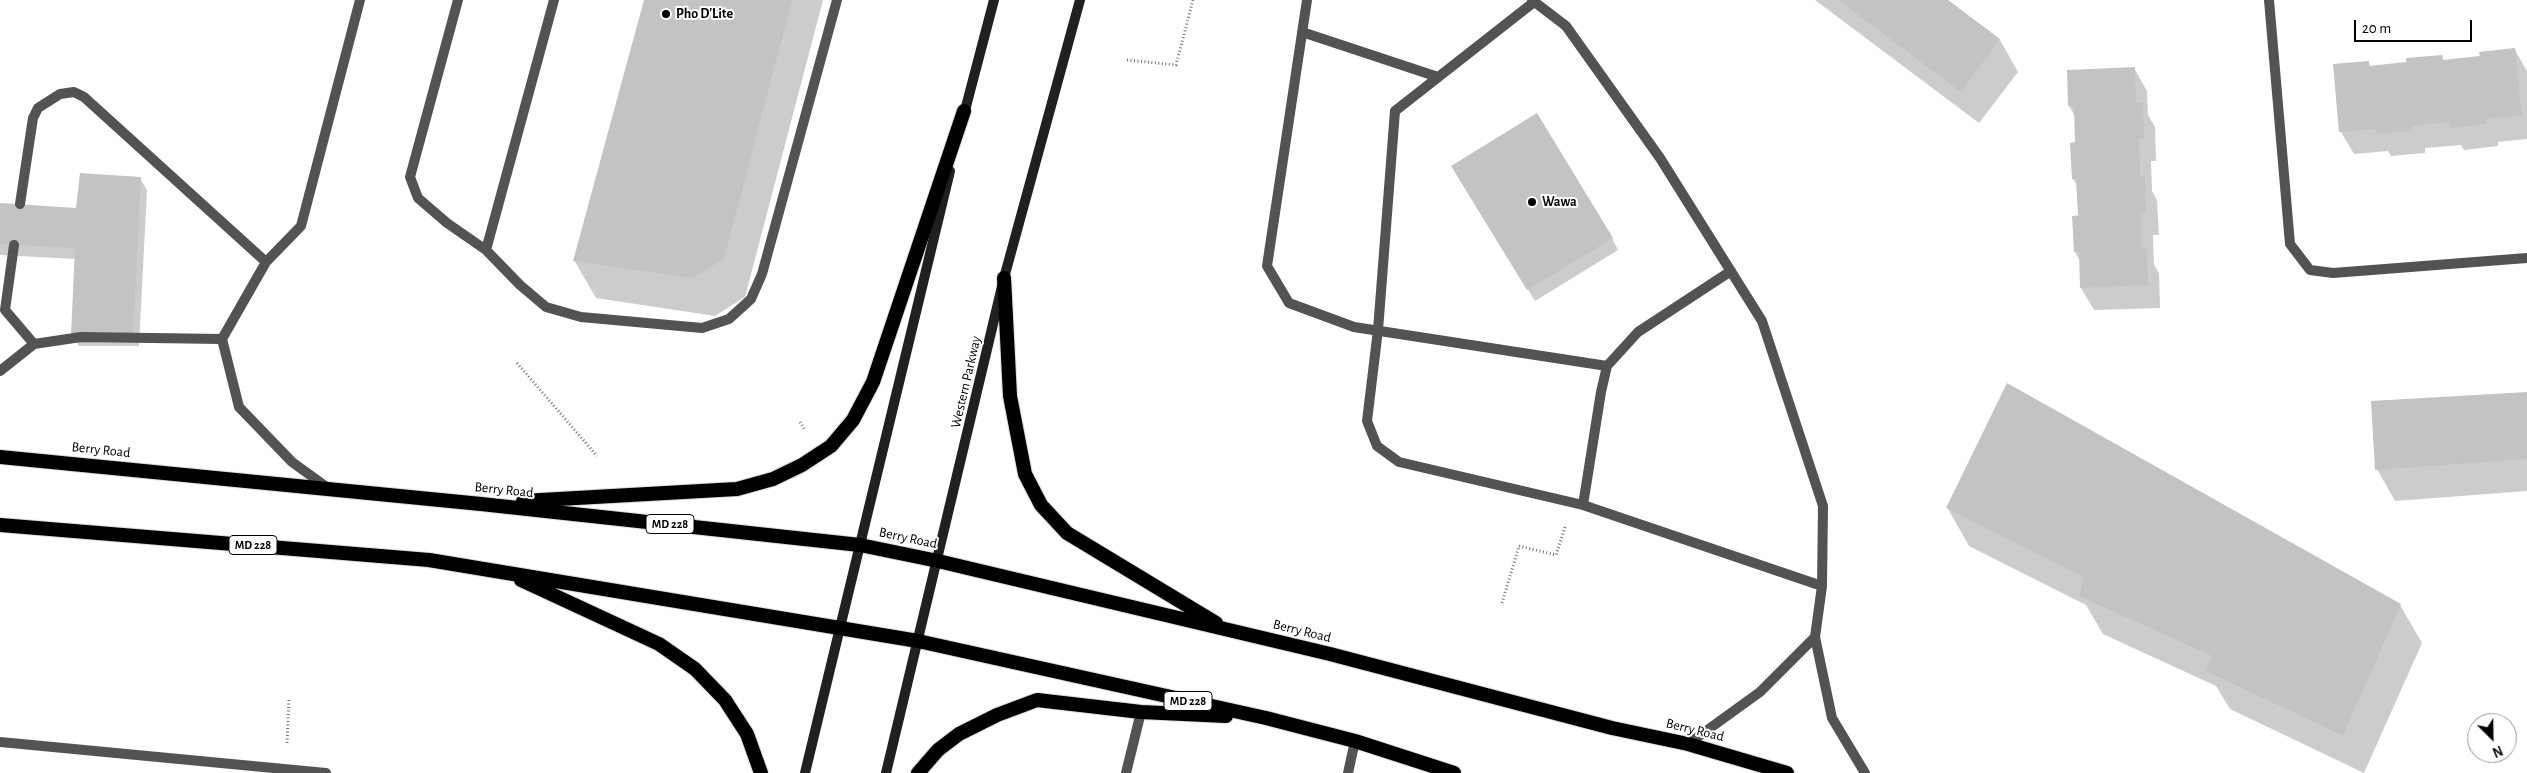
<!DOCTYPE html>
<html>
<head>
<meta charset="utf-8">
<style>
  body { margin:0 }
  #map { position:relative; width:2527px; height:773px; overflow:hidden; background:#fff; font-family:"Alegreya Sans",sans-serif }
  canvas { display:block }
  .north { position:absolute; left:2467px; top:713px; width:50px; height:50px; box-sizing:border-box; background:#fff; border:1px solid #999; border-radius:50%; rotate:157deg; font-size:14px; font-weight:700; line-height:20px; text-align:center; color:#000 }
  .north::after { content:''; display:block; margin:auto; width:18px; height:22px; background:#000; clip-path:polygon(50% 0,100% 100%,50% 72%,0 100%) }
  .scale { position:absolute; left:2354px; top:20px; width:118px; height:22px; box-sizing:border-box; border:2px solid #000; border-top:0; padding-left:6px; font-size:15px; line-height:18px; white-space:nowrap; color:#000; -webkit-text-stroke:4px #fff; paint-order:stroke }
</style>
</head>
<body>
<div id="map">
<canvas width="2527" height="773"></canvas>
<div class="north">N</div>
<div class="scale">20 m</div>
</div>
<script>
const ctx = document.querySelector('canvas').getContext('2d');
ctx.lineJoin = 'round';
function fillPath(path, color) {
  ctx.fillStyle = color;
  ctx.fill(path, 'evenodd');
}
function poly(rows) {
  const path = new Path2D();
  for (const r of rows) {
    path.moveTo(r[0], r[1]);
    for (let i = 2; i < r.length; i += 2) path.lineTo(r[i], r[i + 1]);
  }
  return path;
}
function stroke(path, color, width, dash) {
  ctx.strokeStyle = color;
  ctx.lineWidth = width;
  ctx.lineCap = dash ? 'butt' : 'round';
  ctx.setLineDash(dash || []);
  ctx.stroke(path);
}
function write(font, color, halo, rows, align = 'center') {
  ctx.font = font + ' "Alegreya Sans",sans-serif';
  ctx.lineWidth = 4;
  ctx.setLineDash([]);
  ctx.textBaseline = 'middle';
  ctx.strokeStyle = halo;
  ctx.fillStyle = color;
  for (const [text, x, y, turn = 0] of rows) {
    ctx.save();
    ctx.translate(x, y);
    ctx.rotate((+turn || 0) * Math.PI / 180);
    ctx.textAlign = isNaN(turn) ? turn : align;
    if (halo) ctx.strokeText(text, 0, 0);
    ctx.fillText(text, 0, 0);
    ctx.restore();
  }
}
const shadow = poly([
  [645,0,823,0,745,297,715,316,596,298,574,260],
  [1815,0,1946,0,2000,40,2018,72,1979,123],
  [2515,50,2527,71,2527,139,2498,142,2498,146,2464,150,2461,145,2425,148,2425,153,2391,156,2388,151,2354,154,2341,132,2368,62,2371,67,2408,63,2441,56,2444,61,2481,58],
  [2134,68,2147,91,2148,115,2155,127,2156,161,2151,161,2152,191,2157,200,2159,235,2153,235,2154,265,2159,273,2160,308,2094,310,2081,288,2080,261,2075,252,2079,217,2078,187,2073,179,2077,144,2076,118,2069,106],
  [140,178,147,190,139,346,79,346,72,334,76,259,0,255,0,204,77,209],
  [1459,178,1612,238,1618,250,1535,301],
  [2527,392,2527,491,2395,501,2377,469],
  [1947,507,2400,605,2422,643,2364,773,2230,709,2216,686,2103,634,2086,605,1969,546]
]);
const building = poly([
  [644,0,792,0,724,259,693,278,573,261],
  [1838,0,1948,0,2000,39,1961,92],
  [2515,48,2522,116,2486,119,2486,124,2450,128,2449,122,2412,126,2413,131,2377,134,2376,129,2339,132,2333,64,2369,61,2369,66,2406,62,2406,58,2442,55,2443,60,2480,56,2479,52],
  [2135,67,2136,103,2143,103,2144,139,2139,139,2140,176,2145,176,2146,213,2141,213,2142,249,2147,249,2148,285,2080,288,2079,252,2074,252,2072,216,2083,215,2078,215,2076,179,2072,179,2070,143,2075,142,2074,106,2068,106,2067,70],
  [1537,113,1613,238,1527,290,1451,166],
  [80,173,141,177,133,335,71,335,75,248,0,244,0,203,76,208],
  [2007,383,2401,604,2343,736,2206,671,2212,656,2079,596,2084,577,1946,508],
  [2527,392,2527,459,2375,470,2371,401]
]);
const path = poly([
  [1127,60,1176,65,1193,0],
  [517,363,597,456],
  [800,422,805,430],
  [1502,603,1519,546,1556,555,1565,527],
  [287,743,289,699]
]);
const service = poly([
  [458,0,410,177,418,198,447,223,486,250],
  [554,0,486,250,520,285,546,307,581,317,702,328,729,319,751,299,762,274,837,0],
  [1307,0,1267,266,1289,303,1354,327,1607,366],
  [1532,0,1566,26,1660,158,1762,321,1823,506,1822,586,1815,637,1832,718,1865,773],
  [1534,2,1395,111,1378,330,1367,421,1377,446,1399,462,1583,505,1822,586],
  [1302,32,1438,77],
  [20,204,33,118,38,108,60,94,74,92,84,97,266,262],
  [14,245,5,310,34,344],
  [0,371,34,344,81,337,222,339],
  [328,488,292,462,239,407,222,339,266,262,301,226,360,0],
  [1583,505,1601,392,1607,366,1638,332,1731,271],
  [0,742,326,773],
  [1688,744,1760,692,1815,637],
  [1126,773,1141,712],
  [1348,773,1355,741]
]);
const minor = poly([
  [2269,0,2290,244,2310,270,2333,273,2527,258]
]);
const secondary = poly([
  [963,118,994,0],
  [805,773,950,171],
  [886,773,1004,278,1080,0]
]);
const trunk = poly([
  [1004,278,1010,396,1025,474,1041,505,1067,533,1216,623],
  [0,457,481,504,860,545,938,561,1330,654,1612,728,1688,744,1787,773],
  [523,501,737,489,773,479,802,465,831,446,853,420,873,382,964,111],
  [0,525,429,560,918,641,1266,718,1355,741,1454,773],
  [521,580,659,644,695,669,725,700,747,734,761,773],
  [918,773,938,750,959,734,997,715,1037,700,1141,712,1226,716]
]);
const markers = [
  [666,14,5,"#000"],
  [1532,202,5,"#000"]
];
const shields = [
  [670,524,48],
  [253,545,48],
  [1188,701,48]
];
const shieldNames = [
  ["MD 228",670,524],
  ["MD 228",253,545],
  ["MD 228",1188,701]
];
const poiNames = [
  ["Pho D'Lite",676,14],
  ["Wawa",1542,202]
];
const streetNames = [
  ["Western Parkway",966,382,-77],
  ["Berry Road",101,450,6],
  ["Berry Road",504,490,6],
  ["Berry Road",908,538,12],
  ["Berry Road",1302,631,14],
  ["Berry Road",1695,730,14]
];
fillPath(shadow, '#0003');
fillPath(building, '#c3c3c3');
stroke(trunk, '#dbdbdb', 16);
stroke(path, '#757575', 3, [1, 2.5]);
stroke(service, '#535353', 10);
stroke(minor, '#535353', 10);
stroke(secondary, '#202020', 10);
stroke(trunk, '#000', 14);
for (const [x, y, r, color] of markers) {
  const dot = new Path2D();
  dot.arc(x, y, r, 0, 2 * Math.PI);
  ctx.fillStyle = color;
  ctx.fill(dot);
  stroke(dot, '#fff', 2);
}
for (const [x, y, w] of shields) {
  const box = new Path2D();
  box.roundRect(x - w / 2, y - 9.5, w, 19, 4);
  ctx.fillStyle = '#fff';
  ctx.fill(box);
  stroke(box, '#000', 1);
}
write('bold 12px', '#000', null, shieldNames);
write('bold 14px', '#000', '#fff', poiNames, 'left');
write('14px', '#000', '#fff', streetNames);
</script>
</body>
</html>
